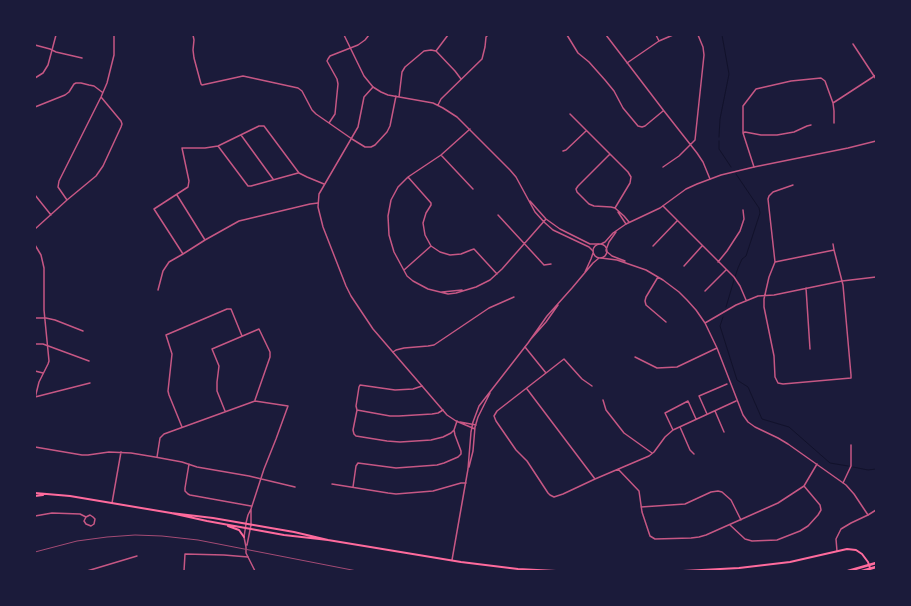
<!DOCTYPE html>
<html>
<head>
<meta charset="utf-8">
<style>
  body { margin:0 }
  #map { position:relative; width:911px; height:606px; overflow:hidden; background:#1b1b3a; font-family:Helvetica,sans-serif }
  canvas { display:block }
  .frame { position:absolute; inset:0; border:36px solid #1b1b3a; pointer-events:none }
</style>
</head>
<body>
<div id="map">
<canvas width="911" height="606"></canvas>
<div class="frame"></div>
</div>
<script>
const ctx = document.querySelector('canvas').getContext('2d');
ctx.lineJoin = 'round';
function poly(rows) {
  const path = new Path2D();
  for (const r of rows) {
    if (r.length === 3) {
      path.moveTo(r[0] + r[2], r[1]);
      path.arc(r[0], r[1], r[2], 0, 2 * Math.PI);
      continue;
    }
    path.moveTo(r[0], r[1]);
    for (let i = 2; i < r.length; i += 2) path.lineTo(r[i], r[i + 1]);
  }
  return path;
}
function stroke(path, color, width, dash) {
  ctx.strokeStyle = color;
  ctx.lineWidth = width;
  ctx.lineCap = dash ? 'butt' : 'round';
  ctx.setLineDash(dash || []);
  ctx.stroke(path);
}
const stream = poly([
  [719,137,720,119,729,74,722,35],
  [719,141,719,149,731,167],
  [735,277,738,268,742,259,746,256,760,213,759,208,736,174],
  [726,307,734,280],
  [723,317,720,326,737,380,748,387,762,419,789,427,830,463,848,466],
  [853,467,868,470,876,469]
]);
const minor = poly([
  [193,35,194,40,193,50,194,58,201,84,202,85,243,76,298,88,302,91,312,110,316,114,352,139,365,147,371,147,375,145,387,132,390,126,396,96],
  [567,35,578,53,589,62,605,80,614,91,623,108,638,126,642,127,645,126,663,111],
  [606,35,664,111,697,153,703,162,710,179],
  [656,35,659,41],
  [853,44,876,79],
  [35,45,50,49,56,52,82,58],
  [436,51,455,71,461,79],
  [436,51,448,35],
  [627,63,659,41,673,35],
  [373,87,381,92,388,95,433,103,443,108,457,117,510,170,516,177,535,212,544,222,553,230,589,247,593,251],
  [399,97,402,72,405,67,424,51,431,50,436,51],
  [438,105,441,99,482,59,485,47,486,37,488,35],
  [35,107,65,95,69,92,74,84,76,83,81,83,89,85,94,86,102,92],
  [570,114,628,172,631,177,630,183,615,208],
  [329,123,335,114,338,84,337,79,327,61,328,59,330,56,358,45,365,40,369,35],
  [834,123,834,111,833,103,876,75],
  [470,129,441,155,408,177,398,187,391,200,388,216,389,235,394,252,407,276,413,281,428,289,448,294,456,293,476,287,490,280,502,269,546,219],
  [743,133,745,132,761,135,777,135,794,132,807,126,811,125],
  [241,135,273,179],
  [218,146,248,186,251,186,298,173],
  [563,151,566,150,586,131],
  [610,154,578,186,576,189,577,192,589,204,594,206,611,207,615,208,624,216,629,222],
  [441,155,473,189],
  [663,167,679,156,695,140,704,55,703,47,698,35],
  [754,167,743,133,743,106,756,89,791,81,821,78,825,81,833,103],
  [408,177,431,203,431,205,426,213,423,223,425,235,431,246,440,252,450,255,461,254,471,250,474,249,497,274],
  [35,195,51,215],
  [177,195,205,240],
  [67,200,58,187,59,181,101,97,107,83,114,55,114,35],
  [530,201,546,219,560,229,590,244,599,244],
  [663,206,734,277,740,286,746,300],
  [618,212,626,224],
  [498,215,544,265,551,264],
  [35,229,67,200,96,176,103,166,121,127,122,124,121,121,101,97],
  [833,244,834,250],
  [653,246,677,221],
  [606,251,612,256,625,261],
  [183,254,205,240,239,221,310,204,318,203],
  [601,258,617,260,646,270,663,280,679,292,687,300,696,310,705,323,717,348,743,415,748,422,755,427,778,438,788,444,846,485,854,494,868,515],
  [718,262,727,251,740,231,744,219,743,210],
  [775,262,834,250,843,285,851,375,851,378,783,384,778,383,775,377,774,356,764,307,764,299,769,277,775,262,768,199,769,196,773,192,793,185],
  [684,266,702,246],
  [404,270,431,246],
  [658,277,646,297,645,301,646,305,666,322],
  [806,288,810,349],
  [158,290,163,271,169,262,183,254,154,209,188,187,189,181,182,148,205,148,218,146,259,126,264,126,299,173,307,177,324,184],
  [705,291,726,270],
  [442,292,462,290],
  [35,318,46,318,55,320,83,331],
  [705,323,736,305,758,296,774,295,842,281,876,277],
  [35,344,43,344,89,361],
  [525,347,546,373,564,359,582,379,592,386],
  [393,352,396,350,404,348,428,346,434,345,489,308,514,297],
  [635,357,657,368,677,367,717,348],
  [35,371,43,373],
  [546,373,497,411,494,416,496,421,516,450,527,461,548,493,550,495,554,497,563,494,595,479,649,456,654,452,665,437,673,430,736,401],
  [422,386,413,389,395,390,360,385,359,387,356,406,357,410,353,430,354,434,356,436,387,441,400,442,431,440,443,437,451,433,454,430,457,421],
  [527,389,595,479],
  [35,397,90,383],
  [603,400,606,410,624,433,652,453],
  [357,410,390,416,399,416,432,414,438,413,443,410],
  [225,411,217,391,217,382,219,366,212,349,259,329,270,352,270,357,255,400],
  [715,411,724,432],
  [707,414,699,396,727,384],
  [182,427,169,395,168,391,172,354,166,335,227,309,231,309,242,336],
  [680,427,690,450,694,454],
  [673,430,665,413,688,401,696,419],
  [35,447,82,455,88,455,109,452,131,453,155,457,182,462,197,467,249,476,295,487],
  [157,457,160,438,164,434,255,401,288,406,276,439,264,469,251,509,248,515,246,523],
  [189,464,185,488,185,491,188,494,190,495,251,506],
  [618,469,639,491,642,512,650,536,655,539,691,538,699,537,706,535,778,503,804,486,817,464],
  [843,483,851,466,851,445],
  [332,484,388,493,396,494,433,491,461,483,466,483],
  [353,487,356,466,358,463,396,468,437,465,444,463,458,457,461,454,461,451,455,435,454,430],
  [112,503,121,452],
  [641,507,685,504,711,492,718,491,722,492,731,500,741,520],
  [35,516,52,513,80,514,86,517,90,515,93,517,95,519,94,524,91,526,86,524,84,521,86,517],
  [251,525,251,509],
  [730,525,745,539,752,541,777,540,800,531,808,526,818,515,821,510,820,505,804,486],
  [87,571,137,556],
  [184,571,185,554,224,555,248,557]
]);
const tertiary = poly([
  [344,35,364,76,373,87,364,97,358,127,319,194,318,207,323,227,346,286,351,296,373,329,447,415,456,421,475,429],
  [35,78,43,73,48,65,56,35],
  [601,244,605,242,613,233,626,224,660,208,686,189,697,184,721,175,754,167,848,148,876,141],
  [600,251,7],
  [35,245,41,255,44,268,44,310,49,361,48,364,39,382,35,398],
  [606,250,609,242,616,232],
  [585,272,591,259,593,253],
  [530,340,546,322,558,305],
  [460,422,476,425],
  [469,467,473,451,475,427,478,417,490,393],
  [246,524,244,537,246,547,246,553,255,571],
  [247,545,251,525],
  [837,551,836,539,841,529,851,523,868,515,876,510],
  [452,560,468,469,471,432,473,422,479,406,528,343,547,316,572,288,593,263,599,258]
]);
const secondary = poly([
  [35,493,70,496,171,513],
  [35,496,43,495],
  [228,526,239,530,244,537],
  [328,540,294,532,213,518,171,513,207,521,284,535,328,540,461,562,518,569,556,571],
  [683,571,739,568,790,562,847,549,856,550,862,554,868,562,870,568]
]);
const trunk = poly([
  [848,571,876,563],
  [862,571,876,567]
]);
const rail = poly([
  [35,552,77,541,107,537,135,535,162,536,198,540,357,571]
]);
stroke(stream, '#12122b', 1);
stroke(minor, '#c65784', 1.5);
stroke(tertiary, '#c65784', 1.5);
stroke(secondary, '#ff6b9d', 2);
stroke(trunk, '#ff6b9d', 2.5);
stroke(rail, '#a44b75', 1);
</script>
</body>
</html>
